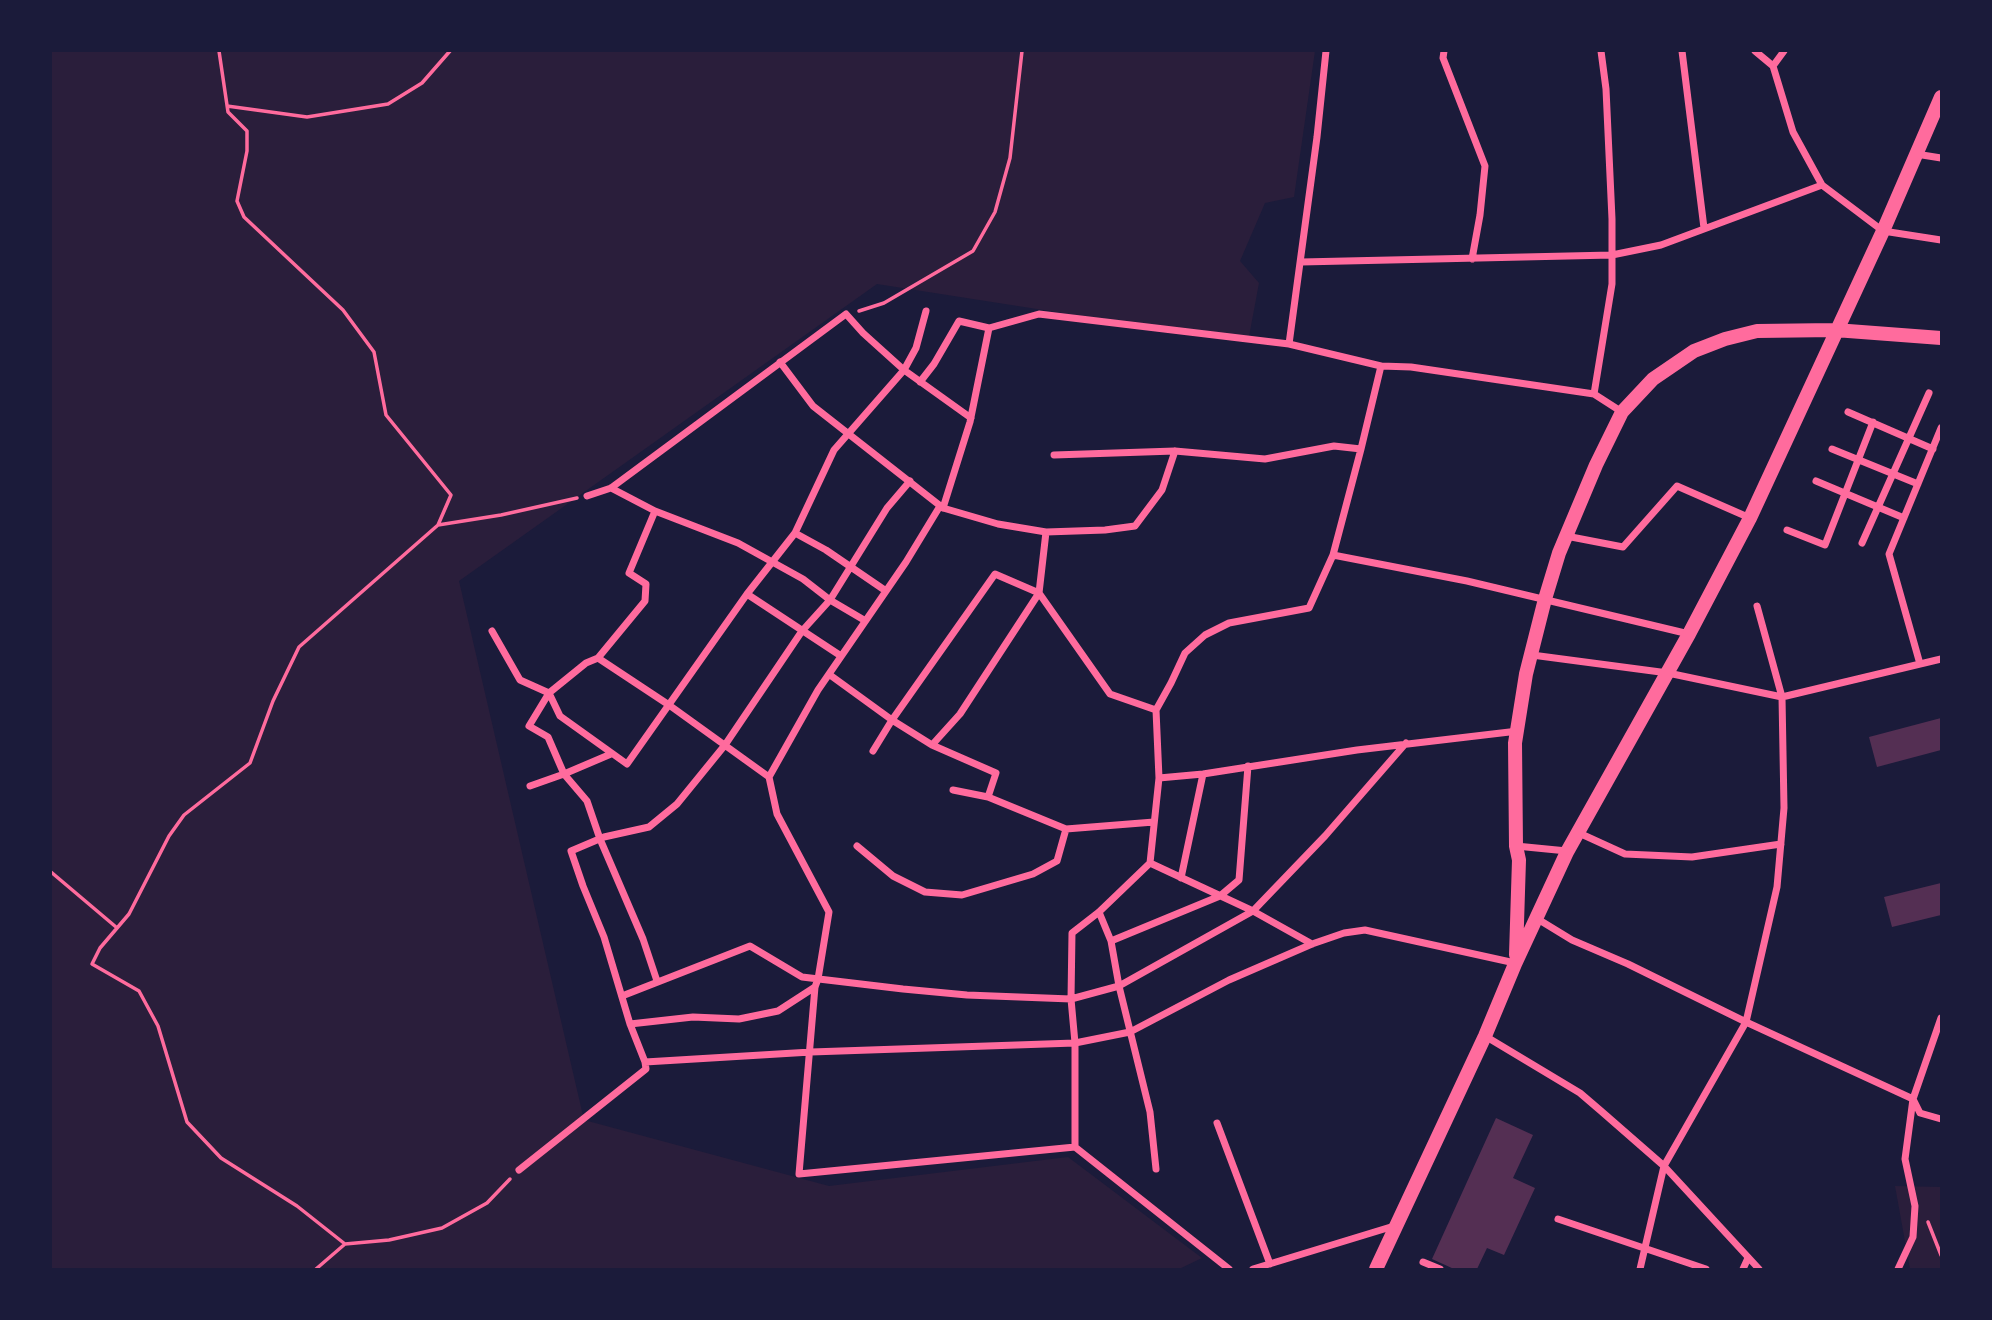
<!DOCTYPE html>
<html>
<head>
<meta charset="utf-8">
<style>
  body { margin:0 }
  #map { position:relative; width:1992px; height:1320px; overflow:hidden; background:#1b1b3a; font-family:Karla,sans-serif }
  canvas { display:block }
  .frame { position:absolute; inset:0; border:52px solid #1b1b3a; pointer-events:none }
</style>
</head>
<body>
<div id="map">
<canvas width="1992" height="1320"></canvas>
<div class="frame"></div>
</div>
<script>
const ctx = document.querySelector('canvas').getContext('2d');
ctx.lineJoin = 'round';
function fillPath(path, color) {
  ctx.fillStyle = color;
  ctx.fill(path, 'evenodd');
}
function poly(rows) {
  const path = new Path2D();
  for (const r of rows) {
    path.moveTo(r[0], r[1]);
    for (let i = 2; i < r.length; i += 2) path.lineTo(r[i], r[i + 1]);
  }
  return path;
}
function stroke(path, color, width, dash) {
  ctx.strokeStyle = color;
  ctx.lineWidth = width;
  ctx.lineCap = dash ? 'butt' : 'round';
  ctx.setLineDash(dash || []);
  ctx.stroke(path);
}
const green = poly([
  [51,51,1315,51,1294,197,1265,203,1240,261,1259,283,1248,342,877,284,459,581,584,1120,829,1186,1068,1157,1202,1258,1179,1269,51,1269],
  [1895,1186,1941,1187,1941,1269,1910,1269]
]);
const building = poly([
  [1941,718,1941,750,1877,767,1869,737],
  [1941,883,1941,915,1892,927,1884,897],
  [1496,1118,1533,1135,1513,1178,1535,1188,1504,1255,1487,1248,1477,1269,1454,1269,1432,1259]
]);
const path = poly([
  [219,51,228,112,247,131,247,151,237,201,244,217,343,310,374,352,386,415,451,495,438,525],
  [227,106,307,117,388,104,422,83,450,51],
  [859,311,884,303,973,251,995,212,1010,158,1022,51],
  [51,872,116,927],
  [1928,1222,1941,1255],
  [345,1244,389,1240,442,1228,487,1203,510,1179],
  [316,1269,345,1244,297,1206,221,1158,187,1122,158,1026,139,991,92,964,100,948,129,914,169,836,184,815,250,763,273,701,299,647,438,525,501,515,577,498]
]);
const minor = poly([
  [1444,51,1443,58,1485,166,1480,215,1472,259],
  [1682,51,1704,228],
  [1755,51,1773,66,1793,132,1822,185,1883,231,1941,240],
  [1773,66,1784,51],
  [1916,154,1941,158],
  [1301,262,1612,255,1661,245,1822,185],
  [1289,344,1317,137,1326,51],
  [780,362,813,406,943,508,998,524,1046,532,1105,530,1135,526,1162,490,1175,451],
  [920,382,934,364,959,321,989,328],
  [1594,394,1612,284,1612,219,1606,89,1601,51],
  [1848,412,1933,449],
  [1832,449,1918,484],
  [1054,455,1175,451,1265,459,1334,446,1361,449],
  [1816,481,1904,518],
  [611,488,655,511,738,543,803,579,830,600,864,620],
  [587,496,611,488,846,314,863,333,904,370,971,418],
  [1787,530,1825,545,1873,422],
  [1046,532,1039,593,1110,694,1156,710],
  [795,533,826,550,886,591],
  [1566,536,1623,547,1677,486,1750,518],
  [1862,543,1929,393],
  [1333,555,1467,581,1689,634],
  [747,594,841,656],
  [492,631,520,680,549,693,586,663,598,658,645,601,646,584,629,573,655,511],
  [1532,655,1668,673,1782,697,1941,659],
  [598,658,669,705,769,777],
  [1920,664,1889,554,1941,428],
  [830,675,892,720,932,745,996,773,988,797,1066,829,1154,822],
  [549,693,560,716,627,764,747,594,795,533,834,450,904,370,916,348,926,311],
  [549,693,529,726,548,737,564,774,587,801,600,839,643,939,657,981],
  [873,751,892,720,995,574,1039,593,960,714,932,745],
  [769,777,818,690,906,562,940,506,943,508,970,422,989,328,1039,314,1289,344,1381,366,1411,367,1594,394,1622,412],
  [769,777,777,814,829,912,818,979,815,987,799,1174,1075,1147,1229,1269],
  [1159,778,1203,774,1357,750,1518,731],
  [530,786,564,774,611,754],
  [953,790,988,797],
  [1579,833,1625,854,1692,857,1781,844],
  [857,846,893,876,925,892,962,895,1033,874,1057,861,1066,829],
  [1516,846,1567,851],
  [1150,863,1253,911,1312,944],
  [1181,878,1203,774],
  [1099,912,1111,941,1119,986,1150,1112,1156,1169],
  [1536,918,1572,940,1628,964,1746,1022,1913,1099,1920,1113,1941,1119],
  [1111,941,1220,896,1239,880,1248,766],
  [622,996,750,946,802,977,903,989,967,995,1071,999,1119,986,1253,911,1325,836,1406,743],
  [630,1024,693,1017,739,1019,778,1011,815,987],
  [1485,1036,1580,1093,1601,1111,1664,1166,1759,1269],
  [645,1062,811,1052,1075,1043,1130,1032,1229,980,1312,944,1344,933,1365,930,1515,963],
  [1217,1123,1270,1264],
  [1075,1147,1075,1043,1071,999,1072,933,1099,912,1150,863,1159,778,1156,710,1171,683,1185,653,1205,635,1229,623,1309,608,1333,555,1361,449,1381,366],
  [519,1170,646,1069,645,1062,630,1024,604,937,583,886,571,851,604,837,649,827,677,804,725,745,802,631,830,600,887,508,910,481],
  [1558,1219,1706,1269],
  [1423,1262,1440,1269],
  [1253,1269,1394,1226],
  [1640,1269,1664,1166,1746,1022,1777,887,1784,808,1782,697,1757,606],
  [1743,1269,1748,1258],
  [1898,1269,1913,1237,1915,1206,1905,1159,1913,1099,1941,1018]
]);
const secondary = poly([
  [1516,955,1519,860,1516,846,1515,743,1526,674,1545,599,1559,553,1596,465,1622,412,1653,379,1694,351,1725,339,1757,331,1835,330,1941,338],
  [1376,1269,1485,1036,1515,964,1567,852,1689,634,1750,518,1883,231,1941,97]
]);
fillPath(green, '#2a1e3b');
fillPath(building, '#542f53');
stroke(path, '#ff6b9d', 3.5);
stroke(minor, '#ff6b9d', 7);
stroke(secondary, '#ff6b9d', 14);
</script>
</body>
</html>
